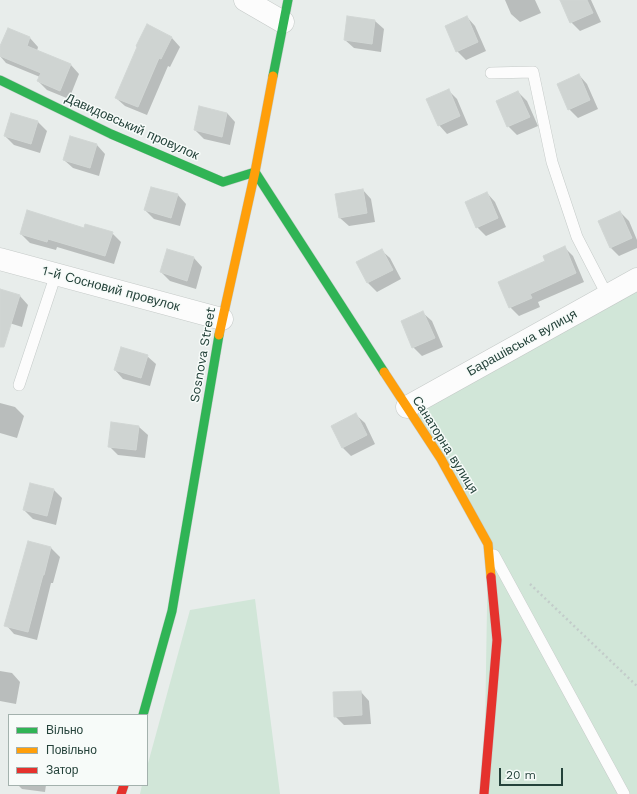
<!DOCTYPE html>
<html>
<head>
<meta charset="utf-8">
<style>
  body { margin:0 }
  #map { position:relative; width:637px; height:794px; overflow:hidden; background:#e8edeb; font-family:"Work Sans",sans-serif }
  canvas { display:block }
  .legend { position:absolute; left:8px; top:714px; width:140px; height:72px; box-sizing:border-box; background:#f7fbf9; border:1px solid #a3b1ad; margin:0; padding:5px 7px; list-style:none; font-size:12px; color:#24423a }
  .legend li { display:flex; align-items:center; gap:8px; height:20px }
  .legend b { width:20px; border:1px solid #a3b1ad }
  .scale { position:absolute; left:499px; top:768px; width:64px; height:18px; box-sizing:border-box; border:2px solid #24423a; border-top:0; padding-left:5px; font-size:12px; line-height:14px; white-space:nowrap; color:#24423a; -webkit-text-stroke:3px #f7fbf9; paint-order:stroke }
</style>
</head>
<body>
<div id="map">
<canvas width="637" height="794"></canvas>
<ul class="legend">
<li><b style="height:5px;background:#30b455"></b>Вільно</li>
<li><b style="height:5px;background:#ff9f0a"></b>Повільно</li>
<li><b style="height:5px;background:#e5322d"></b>Затор</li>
</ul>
<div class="scale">20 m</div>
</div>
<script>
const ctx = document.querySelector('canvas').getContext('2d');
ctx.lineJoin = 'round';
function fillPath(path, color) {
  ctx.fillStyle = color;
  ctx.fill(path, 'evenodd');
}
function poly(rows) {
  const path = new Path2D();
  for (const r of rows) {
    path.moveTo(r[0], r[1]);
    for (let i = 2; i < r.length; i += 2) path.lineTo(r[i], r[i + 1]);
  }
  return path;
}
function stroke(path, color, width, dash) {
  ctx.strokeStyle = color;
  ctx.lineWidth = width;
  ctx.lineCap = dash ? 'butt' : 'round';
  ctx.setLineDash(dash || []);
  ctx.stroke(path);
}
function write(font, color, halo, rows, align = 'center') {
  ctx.font = font + ' "Work Sans",sans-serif';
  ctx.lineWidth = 3;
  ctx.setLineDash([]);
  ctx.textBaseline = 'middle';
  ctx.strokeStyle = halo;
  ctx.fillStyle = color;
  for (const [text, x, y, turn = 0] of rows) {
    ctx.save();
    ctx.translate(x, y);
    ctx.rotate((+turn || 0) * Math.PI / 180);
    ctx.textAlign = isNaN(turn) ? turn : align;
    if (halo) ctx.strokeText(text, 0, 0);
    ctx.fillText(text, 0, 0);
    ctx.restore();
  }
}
const green = poly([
  [637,287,637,794,484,794,488,544,407,407],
  [255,599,280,794,140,794,142,785,147,785,147,767,190,610]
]);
const shadow = poly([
  [505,0,535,0,541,13,520,22,511,14],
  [561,0,591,0,601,22,580,31,571,22],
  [348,17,375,21,384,29,381,52,354,48,345,40],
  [467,17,475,26,486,51,466,60,457,51],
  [30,38,38,47,37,51,71,65,79,74,69,99,47,90,38,81,40,77,6,63,0,56,0,49],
  [172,38,180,47,170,67,168,66,147,115,125,106,116,98],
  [579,75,587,84,598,109,578,118,569,109],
  [449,91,457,99,468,125,447,134,439,125],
  [518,92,527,101,538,126,517,135,508,126],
  [227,113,235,122,230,145,204,139,195,130],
  [12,114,38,122,47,131,40,153,14,145,5,136],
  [97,145,105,154,99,176,73,168,64,160],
  [363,190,371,199,375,222,349,226,340,218],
  [487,193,495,202,506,227,486,236,477,227],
  [178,195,186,204,180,226,154,219,145,210],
  [620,212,629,221,637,240,637,248,619,256,610,247],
  [85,229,112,233,121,242,114,264,57,247,56,250,30,243,21,234],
  [565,248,573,256,584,282,538,302,540,307,519,316,510,307,546,262],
  [381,250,390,258,401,279,377,292,368,283,357,262],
  [194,258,202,267,196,289,170,281,161,272],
  [0,290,20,296,28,305,22,327,0,320],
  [423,313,432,321,443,347,422,356,413,347],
  [147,356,156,364,150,386,123,379,115,370],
  [0,403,15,407,24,416,17,438,0,433],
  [356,415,365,423,375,444,351,456,343,448,332,427],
  [112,423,139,427,148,435,145,458,118,455,109,446],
  [54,490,62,498,56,525,33,519,24,510],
  [29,542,51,548,60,557,53,583,51,583,37,640,14,634,6,625],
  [0,671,12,673,20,682,16,704,0,701],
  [361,692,369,701,371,724,344,725,335,716],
  [18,785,46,785,45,792,22,789]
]);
const building = poly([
  [560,0,587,0,593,13,570,23,560,0],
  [347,16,375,20,372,44,344,40,347,16],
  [467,16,478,42,456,52,445,26,467,16],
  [147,24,172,37,161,59,159,58,138,107,115,98,137,47,136,46,147,24],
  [8,28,30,37,27,46,71,64,60,91,37,81,41,73,0,56,0,46,8,28],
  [579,74,590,100,568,110,557,84,579,74],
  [449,89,460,116,438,126,426,99,449,89],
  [518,91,530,117,507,127,496,101,518,91],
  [199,106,227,113,222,137,194,130,199,106],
  [11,113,38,121,31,144,4,136,11,113],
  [70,136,97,144,90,168,63,160,70,136],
  [151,187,178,194,171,218,144,210,151,187],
  [363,189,367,213,339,218,335,194,363,189],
  [487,192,498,218,476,228,465,202,487,192],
  [27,210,84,228,85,224,113,232,105,256,48,239,47,242,20,234,27,210],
  [620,211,632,238,610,248,598,221,620,211],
  [565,246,576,273,530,294,532,298,509,308,498,282,545,261,543,256,565,246],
  [167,249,194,257,187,281,160,272,167,249],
  [382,249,393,270,367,283,356,262,382,249],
  [0,289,20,295,4,347,0,347,0,289],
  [423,311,435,338,412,348,401,321,423,311],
  [121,347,148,355,141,378,114,370,121,347],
  [356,413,367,435,342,448,331,426,356,413],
  [111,422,139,426,136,450,108,447,111,422],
  [30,483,54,489,47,516,23,510,30,483],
  [28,541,51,547,44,575,43,575,28,632,4,626,28,541],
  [361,691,362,715,334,717,333,692,361,691]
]);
const path = poly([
  [530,584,637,686]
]);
const lane = poly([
  [491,73,533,72,552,162,577,237,607,295],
  [19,385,56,274],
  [494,555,624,794]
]);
const street = poly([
  [245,0,283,22],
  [0,259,222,319],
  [407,407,637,279]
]);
const fast = poly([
  [273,76,288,0],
  [0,80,111,134,223,182,255,172,384,372],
  [143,715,172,611,219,335]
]);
const slow = poly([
  [219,335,255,172,273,76],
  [384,372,441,459,488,544,491,577]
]);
const jam = poly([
  [121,794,124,785],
  [484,794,497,640,491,577]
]);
const streetNames = [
  ["Давидовський провулок",132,127,24],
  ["1-й Сосновий провулок",111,289,15],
  ["Барашівська вулиця",522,343,-29],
  ["Sosnova Street",203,355,-80],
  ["Санаторна вулиця",445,445,58]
];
fillPath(green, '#d1e6d8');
fillPath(shadow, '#0003');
fillPath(building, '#cfd4d2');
stroke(building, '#d1d6d4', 1);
stroke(lane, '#c5cac8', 12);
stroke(street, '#c5cac8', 23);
stroke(fast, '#c3cbc8', 10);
stroke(slow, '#c3cbc8', 10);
stroke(jam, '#c3cbc8', 10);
stroke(path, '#c3ccca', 2.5, [2, 3]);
stroke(lane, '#fcfcfc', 11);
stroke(street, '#fcfcfc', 22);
stroke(fast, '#30b455', 9);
stroke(slow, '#ff9f0a', 9);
stroke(jam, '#e5322d', 9);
write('13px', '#24423a', '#f7fbf9', streetNames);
</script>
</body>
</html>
